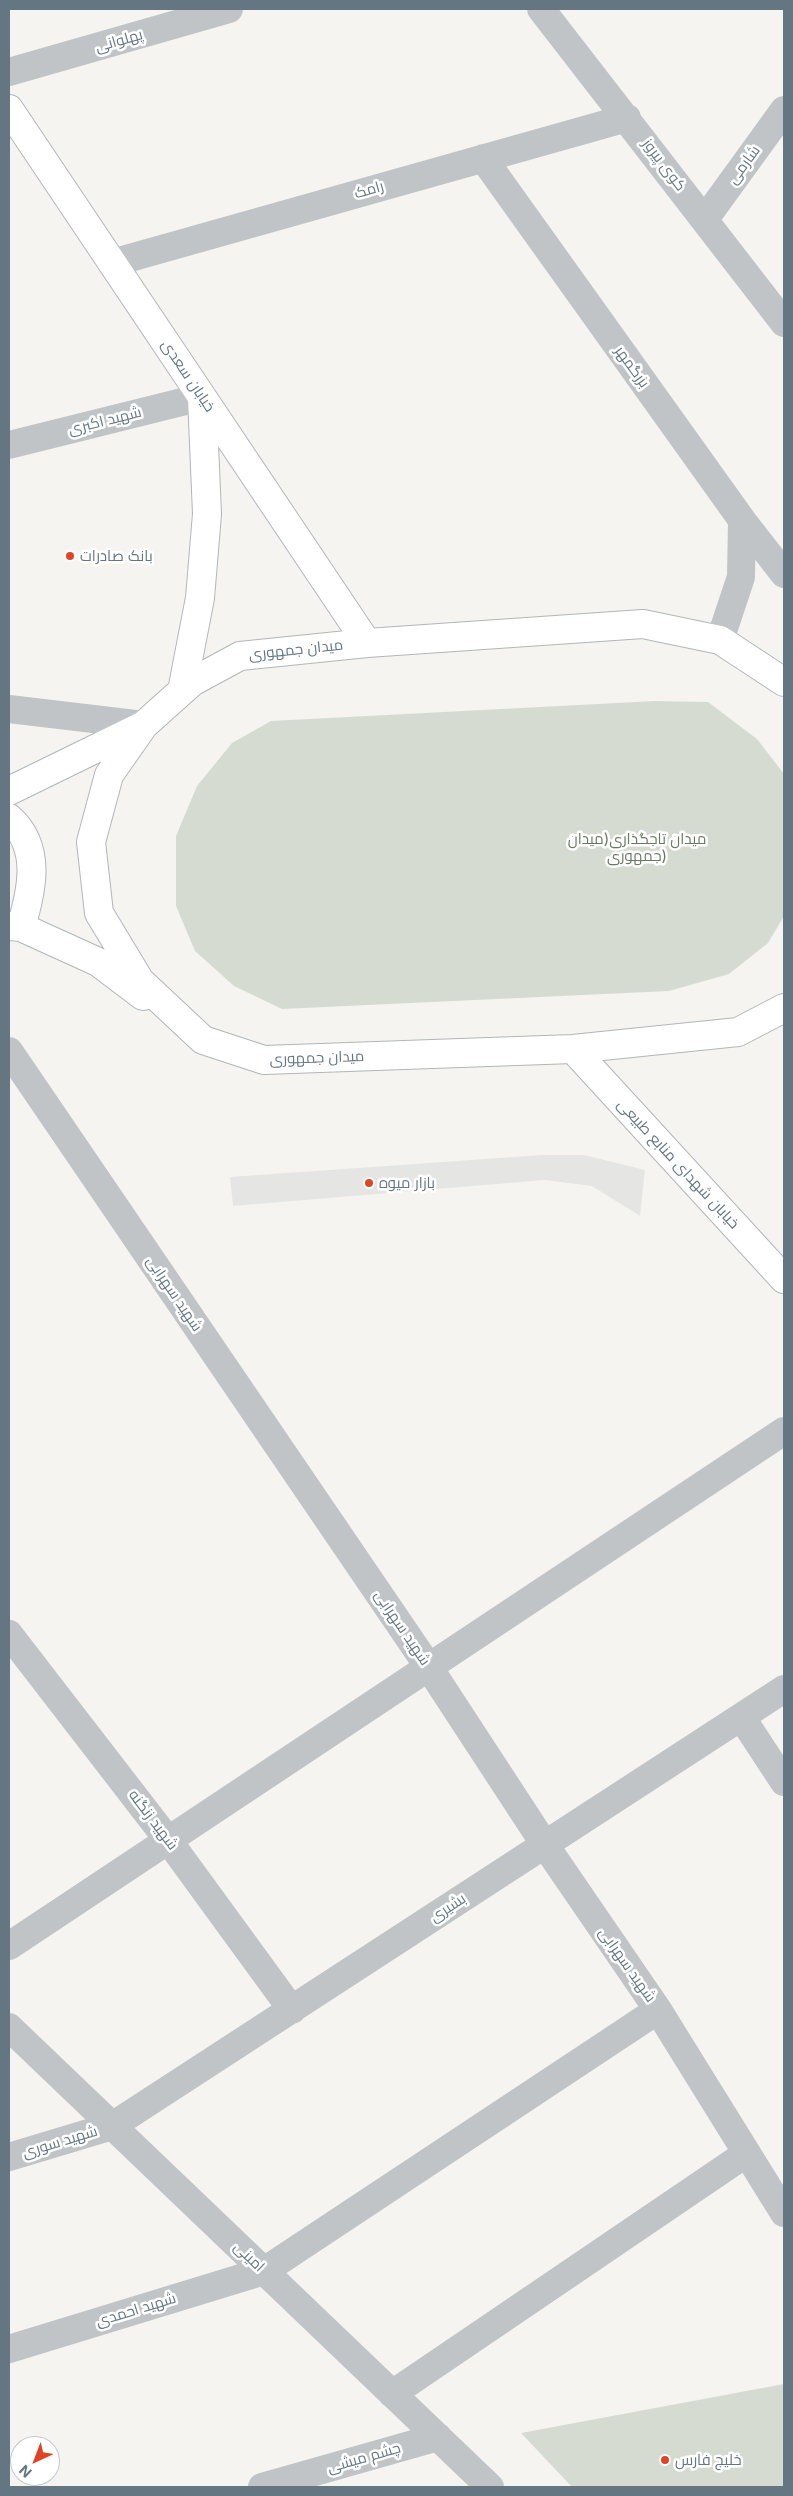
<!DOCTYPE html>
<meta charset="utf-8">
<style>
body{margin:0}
#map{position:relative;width:793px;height:2496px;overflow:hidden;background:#f5f4f1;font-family:Inter,sans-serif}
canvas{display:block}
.frame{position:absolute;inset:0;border:10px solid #647681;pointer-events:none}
.north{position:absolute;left:10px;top:2436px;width:50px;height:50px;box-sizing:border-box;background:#fff;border:1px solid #c1c8cd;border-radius:50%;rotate:223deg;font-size:14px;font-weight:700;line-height:20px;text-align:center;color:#647681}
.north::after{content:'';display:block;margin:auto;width:18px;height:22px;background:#e04325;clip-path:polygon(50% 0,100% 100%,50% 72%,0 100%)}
</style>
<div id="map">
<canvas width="793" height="2496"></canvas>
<div class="frame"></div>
<div class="north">N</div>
</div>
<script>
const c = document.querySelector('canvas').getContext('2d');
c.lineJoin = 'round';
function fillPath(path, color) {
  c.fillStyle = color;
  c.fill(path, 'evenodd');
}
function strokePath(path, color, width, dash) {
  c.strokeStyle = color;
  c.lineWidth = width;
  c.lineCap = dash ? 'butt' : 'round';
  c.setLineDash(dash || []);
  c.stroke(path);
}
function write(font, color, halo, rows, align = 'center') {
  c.font = font + ' Inter,Cairo,sans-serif';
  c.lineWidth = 5;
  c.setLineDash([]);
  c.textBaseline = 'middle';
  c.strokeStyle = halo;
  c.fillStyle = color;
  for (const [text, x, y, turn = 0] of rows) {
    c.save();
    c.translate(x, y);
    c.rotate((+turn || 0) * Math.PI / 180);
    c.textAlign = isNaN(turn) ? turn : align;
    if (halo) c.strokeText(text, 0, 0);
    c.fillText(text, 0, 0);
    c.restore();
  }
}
const built = new Path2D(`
 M542 1155H584L645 1170 640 1216 592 1186 545 1180 233 1206 230 1177Z`);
const green = new Path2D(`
 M655 701 708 702 757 739 784 774V916L768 943 729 974 669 991 282 1009 234 986 195 951 176 906V836L197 786 232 743 271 721Z
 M784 2384V2487H572L521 2433Z`);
const minor = new Path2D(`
 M541 9 784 323
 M9 72 229 9
 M483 158 742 520 784 574
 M705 219 784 110
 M112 263 627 118
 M9 445 202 397
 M720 640 741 577 742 520
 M9 709 144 725
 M9 1051 428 1666 545 1845 658 2010 784 2213
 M9 1634 168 1840 292 2010
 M742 1718 784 1782
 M9 1946 784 1431
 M9 2027 490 2487
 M9 2157 112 2126 784 1689
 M9 2349 264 2271 658 2010
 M392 2394 747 2153
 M262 2487 438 2437`);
const major = new Path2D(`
 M9 109 367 643
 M784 682 720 640 643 624 367 643 240 656 192 682 144 725 109 775 91 842 99 913 140 981 203 1040 264 1060 573 1049 738 1032 784 1008
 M182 691 200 598 207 514 202 397
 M9 791 142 726
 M9 818C42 847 32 890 21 927
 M9 926 21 927 98 962 143 996
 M573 1049 784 1279`);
const markers = [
 [70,556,5,"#e04325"],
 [369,1183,5,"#e04325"],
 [665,2460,5,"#e04325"]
];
const streetNames = [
 ["پهلوانی",119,41,-16],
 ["کوی پیروز",664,165,53],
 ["شارمی",744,165,-54],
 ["رامک",369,190,-16],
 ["بزرگمهر",632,367,54],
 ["خیابان سعدی",188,376,56],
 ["شهید اکبری",105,421,-14],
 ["میدان جمهوری",296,650,-6],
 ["میدان جمهوری",317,1058,-2],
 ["خیابان شهدای منابع طبیعی",678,1164,47],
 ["شهید سهرابی",174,1294,56],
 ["شهید سهرابی",402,1628,56],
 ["شهید زنگنه",153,1820,53],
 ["بشیری",448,1908,-33],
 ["شهید سهرابی",627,1965,55],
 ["شهید سوری",60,2142,-17],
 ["امینی",249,2257,44],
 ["شهید احمدی",136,2310,-17],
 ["چشم میشی",364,2458,-16]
];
const poiNames = [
 ["بانک صادرات",80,556],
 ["بازار میوه",379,1183],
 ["خلیج فارس",675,2460]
];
const parkNames = [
 ["میدان تاجگذاری(میدان",637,839],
 ["جمهوری)",637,856]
];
fillPath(built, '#e5e6e4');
fillPath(green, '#d6dbd2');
strokePath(major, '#b1b6b9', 30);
strokePath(minor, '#c0c4c7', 28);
strokePath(major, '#fff', 28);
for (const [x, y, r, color] of markers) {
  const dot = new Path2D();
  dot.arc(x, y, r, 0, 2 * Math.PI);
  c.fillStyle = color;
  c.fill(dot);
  strokePath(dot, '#fff', 2);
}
write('15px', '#647681', '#fff', streetNames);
write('15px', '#647681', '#fff', poiNames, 'left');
write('15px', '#697963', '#fff', parkNames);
</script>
